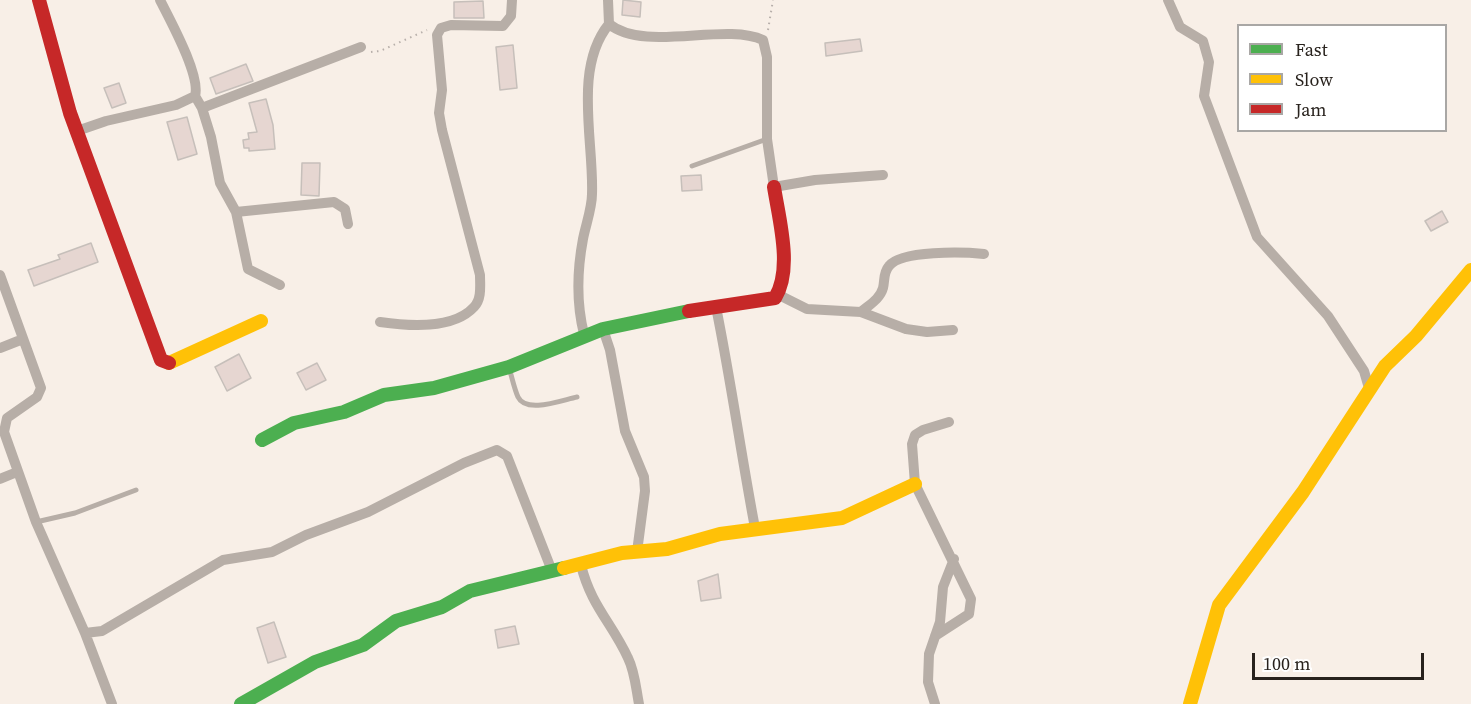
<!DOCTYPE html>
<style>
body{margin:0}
#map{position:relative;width:1471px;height:704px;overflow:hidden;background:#f8efe7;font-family:"Source Serif 4",serif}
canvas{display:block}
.legend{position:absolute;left:1237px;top:24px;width:210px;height:108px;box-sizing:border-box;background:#fff;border:2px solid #a9a7a5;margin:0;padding:8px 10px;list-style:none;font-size:18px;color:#28221d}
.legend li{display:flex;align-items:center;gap:12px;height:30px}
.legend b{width:30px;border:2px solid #a9a7a5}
.scale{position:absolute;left:1252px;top:653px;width:172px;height:27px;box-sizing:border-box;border:3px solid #28221d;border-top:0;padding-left:8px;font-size:18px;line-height:21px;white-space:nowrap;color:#28221d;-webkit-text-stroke:4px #fff;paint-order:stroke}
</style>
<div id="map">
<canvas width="1471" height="704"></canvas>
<ul class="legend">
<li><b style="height:8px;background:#4caf50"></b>Fast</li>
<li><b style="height:8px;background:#ffc107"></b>Slow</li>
<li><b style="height:8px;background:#c62828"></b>Jam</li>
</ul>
<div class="scale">100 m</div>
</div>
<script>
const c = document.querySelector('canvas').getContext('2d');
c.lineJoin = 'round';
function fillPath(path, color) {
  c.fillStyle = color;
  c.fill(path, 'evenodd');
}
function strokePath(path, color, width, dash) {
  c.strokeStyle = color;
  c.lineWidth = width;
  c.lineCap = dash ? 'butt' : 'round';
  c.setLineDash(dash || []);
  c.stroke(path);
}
const building = new Path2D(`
 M623 0 641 2 640 17 622 15Z
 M483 1 484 18H454V2Z
 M860 39 862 51 826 56 825 43Z
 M513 45 517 88 500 90 496 47Z
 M246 64 253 81 216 94 210 78Z
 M119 83 126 103 112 108 104 88Z
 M266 99 273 125 275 149 249 151V148H244L243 140 249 139 248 133 257 132 249 103Z
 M187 117 197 154 178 160 167 122Z
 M302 163H320L319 196 301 195Z
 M701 175 702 190 682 191 681 176Z
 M1442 211 1448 222 1431 231 1425 221Z
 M91 243 98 262 34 286 28 270 60 259 58 255Z
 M239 354 251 378 227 391 215 367Z
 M317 363 326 380 306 390 297 373Z
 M718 574 721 598 701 601 698 581Z
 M274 622 286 657 268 663 257 628Z
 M515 626 519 644 498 648 495 630Z`);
const path = new Path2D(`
 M768 30 773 0
 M371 52 380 51 427 30`);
const lane = new Path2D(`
 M692 166 767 139
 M509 368C512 377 514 388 518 397 526 414 562 400 577 397
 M36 522 75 513 136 490`);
const street = new Path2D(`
 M608 0 609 24C645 53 724 22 763 40L767 57V139L774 187 815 180 883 175
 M1168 0 1180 27 1203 41 1209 62 1204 96 1257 237 1328 316 1364 371 1369 388
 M195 96 202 108 211 137 220 183 236 212 248 269 280 285
 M202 108 361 47
 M77 131 106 121 176 105 195 96C201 76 170 20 160 0
 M236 212 334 202 345 209 348 224
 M0 275 41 388 37 397 7 418 4 432 36 522 85 633 112 704
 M779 295 807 309 861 312 906 329 927 332 953 330
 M716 307C731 381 741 454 755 528
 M861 312C869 305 880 299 883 288 885 280 883 273 889 266 901 250 964 252 984 254
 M380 322C408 326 453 330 474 307 482 299 480 285 480 275L442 130 439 113 442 90 437 35 441 28 451 25 503 26 511 16 512 0
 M603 329 610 350 625 431 644 477 645 491 637 552
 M584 334C576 302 577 271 583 239 586 224 592 208 592 194 594 141 573 68 609 24
 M0 348 23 339
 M0 479 17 472
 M581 565C591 606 612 623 628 658 635 672 636 689 639 704
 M85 633 102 631 223 560 272 552 306 535 368 512 464 463 497 450 507 456 552 571
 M935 636 969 614 971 599 915 484 912 444 915 435 923 430 949 422
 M935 704 928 682 929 654 940 622 943 587 954 559`);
const fast = new Path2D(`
 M262 440 294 423 344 412 384 395 434 388 509 367 603 329 689 311
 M241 704 315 662 363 645 396 621 442 607 470 591 564 568`);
const slow = new Path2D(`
 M169 363 261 321
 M564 568 622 553 667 549 720 534 842 518 915 484
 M1190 704 1219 605 1303 492 1385 366 1416 336 1471 270`);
const jam = new Path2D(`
 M39 0 70 113 161 360 169 363
 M689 311 775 298C793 269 779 219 774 187`);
fillPath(building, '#e6d6d1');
strokePath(building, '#c6bfba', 1.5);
strokePath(path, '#b7afaa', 2, [1.5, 4.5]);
strokePath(lane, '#b7aea7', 5);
strokePath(street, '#b7aea7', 10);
strokePath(fast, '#4caf50', 14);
strokePath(slow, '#ffc107', 14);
strokePath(jam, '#c62828', 14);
</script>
